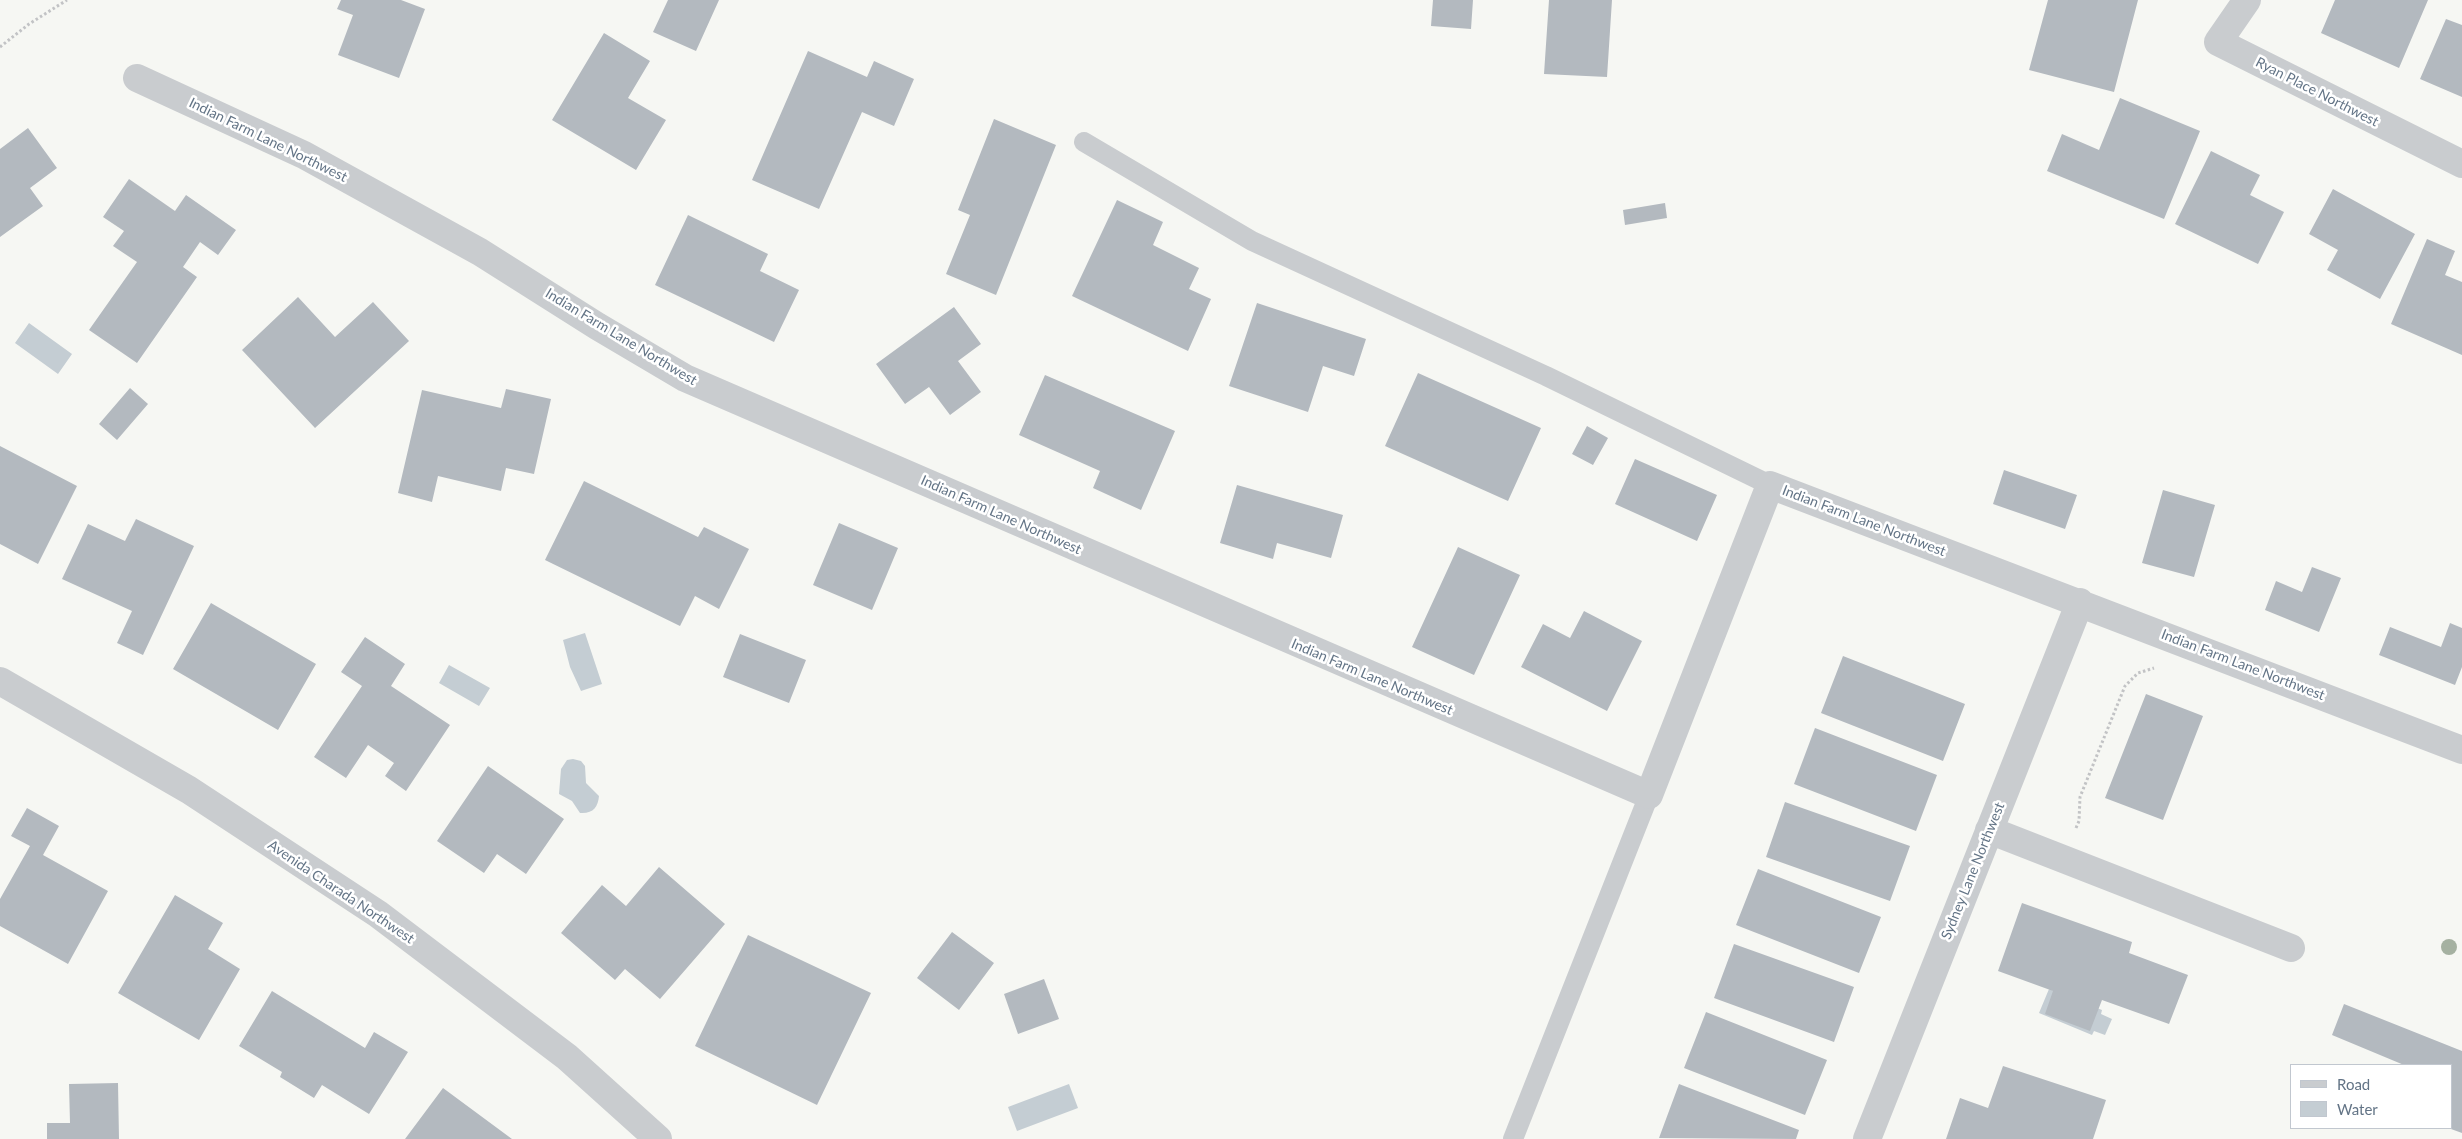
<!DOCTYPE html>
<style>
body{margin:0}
#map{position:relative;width:2462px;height:1139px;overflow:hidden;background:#f6f7f3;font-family:Lato,sans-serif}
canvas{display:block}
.legend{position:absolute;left:2290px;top:1064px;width:162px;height:65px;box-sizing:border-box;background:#fff;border:1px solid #c1c7cf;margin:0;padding:6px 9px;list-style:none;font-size:15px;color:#637486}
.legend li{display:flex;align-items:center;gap:10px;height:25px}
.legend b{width:25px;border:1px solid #c1c7cf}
</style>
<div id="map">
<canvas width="2462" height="1139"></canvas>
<ul class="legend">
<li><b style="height:6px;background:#c9cccf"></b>Road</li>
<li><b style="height:14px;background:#c4cdd3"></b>Water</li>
</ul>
</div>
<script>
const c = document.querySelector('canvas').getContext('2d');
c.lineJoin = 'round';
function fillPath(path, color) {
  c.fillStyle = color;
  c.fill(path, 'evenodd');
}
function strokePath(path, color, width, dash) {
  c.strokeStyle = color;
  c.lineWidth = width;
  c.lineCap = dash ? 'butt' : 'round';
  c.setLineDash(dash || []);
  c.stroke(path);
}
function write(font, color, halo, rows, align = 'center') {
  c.font = font + ' Lato,sans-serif';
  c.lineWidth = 5;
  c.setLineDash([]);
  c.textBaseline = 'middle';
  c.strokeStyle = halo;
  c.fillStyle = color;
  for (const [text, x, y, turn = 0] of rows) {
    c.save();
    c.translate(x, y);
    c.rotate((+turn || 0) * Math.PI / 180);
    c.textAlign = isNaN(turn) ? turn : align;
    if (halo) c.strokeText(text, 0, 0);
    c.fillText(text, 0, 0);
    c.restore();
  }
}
const water = new Path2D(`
 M29 323 72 354 58 374 15 343Z
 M585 633 602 684 581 691 570 667 563 640Z
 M449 665 490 688 479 706 439 683Z
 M573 759 581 761 585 766 586 783 599 796C598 807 593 814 580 813L572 801 559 794 561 769 567 760Z
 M2049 989 2102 1010 2101 1014 2112 1019 2105 1035 2094 1031 2092 1035 2039 1013Z
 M1069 1084 1078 1108 1017 1131 1008 1107Z`);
const building = new Path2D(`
 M341 0H401L425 9 399 78 338 55 353 15 337 9Z
 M668 0H719L696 51 653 32Z
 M1433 0H1473L1471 29 1431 26Z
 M1549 0H1612L1607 77 1544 74Z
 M2048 0H2138L2114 92 2029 70Z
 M2335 0H2428L2399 68 2321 33Z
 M2446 19 2462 25V97L2420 79Z
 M604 33 650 61 628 98 666 120 636 170 552 120Z
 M808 51 867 77 874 61 914 79 894 126 862 112 819 209 752 180Z
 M2120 98 2200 131 2164 219 2047 171 2062 134 2099 150Z
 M994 119 1056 145 996 295 946 274 970 215 958 210Z
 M28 128 57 168 30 188 43 206 0 237V149Z
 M2211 151 2260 175 2250 195 2284 212 2258 264 2175 224Z
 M129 179 175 211 186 195 236 230 218 255 200 242 183 267 197 277 137 363 89 330 137 262 113 246 124 231 103 217Z
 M2333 189 2415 234 2380 299 2327 270 2338 250 2309 234Z
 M1117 200 1163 222 1153 245 1199 268 1189 289 1211 299 1188 351 1072 296Z
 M1665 203 1667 218 1625 225 1623 210Z
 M688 215 768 254 760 271 799 290 774 342 655 285Z
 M2427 239 2455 251 2445 275 2462 282V355L2391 324Z
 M298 297 335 337 373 302 409 341 315 428 242 350Z
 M1257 303 1366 339 1354 376 1323 366 1308 412 1229 386Z
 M954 307 981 344 958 361 981 392 950 415 929 387 905 404 876 364Z
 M1418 373 1541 428 1508 501 1385 446Z
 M1045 375 1175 431 1141 510 1093 488 1100 471 1019 435Z
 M130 388 148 404 117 440 99 424Z
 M506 389 551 399 534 474 506 468 501 491 438 476 432 502 398 493 422 390 501 408Z
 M1587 426 1608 438 1593 465 1572 454Z
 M0 446 77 486 38 564 0 544Z
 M1635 459 1717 495 1697 541 1615 504Z
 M2004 470 2077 495 2065 529 1993 504Z
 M584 481 698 537 704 527 749 549 719 609 695 596 680 626 545 560Z
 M1237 485 1343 515 1331 558 1277 543 1273 559 1220 543Z
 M2163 490 2215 505 2194 577 2142 563Z
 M136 519 194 546 143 655 117 643 132 611 62 579 88 524 125 541Z
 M839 523 898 548 872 610 813 585Z
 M1458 547 1520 575 1474 675 1412 647Z
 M2312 567 2341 578 2319 632 2265 610 2276 581 2302 592Z
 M211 603 316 664 278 730 173 669Z
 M1584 611 1642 641 1607 711 1521 667 1543 624 1570 638Z
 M2450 623 2462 628V667L2455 685 2379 655 2390 627 2441 647Z
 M740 634 806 660 789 703 723 677Z
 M365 637 405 664 391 686 450 725 406 791 385 776 394 763 368 745 346 778 314 757 362 686 341 672Z
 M1843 656 1965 704 1943 761 1821 713Z
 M2146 694 2203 716 2163 820 2105 798Z
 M1815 728 1937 775 1916 831 1794 784Z
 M488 766 564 819 526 874 497 854 484 873 437 841Z
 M1785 802 1910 846 1890 901 1766 857Z
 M27 808 59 826 43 855 108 891 68 964 0 926V899L30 846 11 836Z
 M659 867 725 924 660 999 625 969 615 980 561 933 602 885 626 906Z
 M1758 869 1881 917 1859 973 1736 925Z
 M175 895 223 923 208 949 240 969 199 1040 118 993Z
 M2022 903 2132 942 2129 953 2188 975 2169 1024 2102 1000 2090 1031 2045 1014 2053 991 1998 971Z
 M952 932 994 963 959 1010 917 978Z
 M748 935 871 993 817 1105 695 1046Z
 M1734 944 1854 987 1834 1042 1714 998Z
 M1044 979 1059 1019 1018 1034 1004 994Z
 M272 991 365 1048 374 1032 408 1052 369 1114 322 1085 314 1098 280 1077 282 1072 239 1046Z
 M2344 1004 2462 1051V1133L2451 1129V1065H2404L2332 1035Z
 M1706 1012 1827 1060 1805 1115 1684 1068Z
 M2003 1066 2106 1100 2093 1139H1946L1960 1098 1988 1108Z
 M118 1083 119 1139H47V1123H70L69 1084Z
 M1679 1084 1799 1130 1796 1139 1659 1138Z
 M443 1088 512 1139H405Z`);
const path = new Path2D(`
 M0 47 29 24 67 0
 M2076 828 2079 821 2080 797 2125 686 2138 673 2154 668`);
const lane = new Path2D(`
 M1084 142 1252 241 1546 376 1770 485
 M1513 1139 1649 795`);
const street = new Path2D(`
 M2247 0 2218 42 2462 164
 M137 78 304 155 480 252 597 326 685 378 1649 795 1770 485 2462 750
 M0 681 189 790 378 914 567 1057 658 1139
 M1989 830 2291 948
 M1867 1139 2080 602`);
const trees = [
 [2449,947]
];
const streetNames = [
 ["Ryan Place Northwest",2317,92,27],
 ["Indian Farm Lane Northwest",268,140,26],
 ["Indian Farm Lane Northwest",621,337,31],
 ["Indian Farm Lane Northwest",1001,515,24],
 ["Indian Farm Lane Northwest",1864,521,21],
 ["Indian Farm Lane Northwest",2243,665,21],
 ["Indian Farm Lane Northwest",1372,677,23],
 ["Sydney Lane Northwest",1973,871,-68],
 ["Avenida Charada Northwest",341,892,34]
];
fillPath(water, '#c4cdd3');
fillPath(building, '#b3b9bf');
strokePath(path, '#c2c3c5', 3, [2.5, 2.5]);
strokePath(lane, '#c9cccf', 20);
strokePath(street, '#c9cccf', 28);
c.fillStyle = '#a5b1a1';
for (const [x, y] of trees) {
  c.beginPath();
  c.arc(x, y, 8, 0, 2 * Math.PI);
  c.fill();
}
write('14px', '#637486', '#fff', streetNames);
</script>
